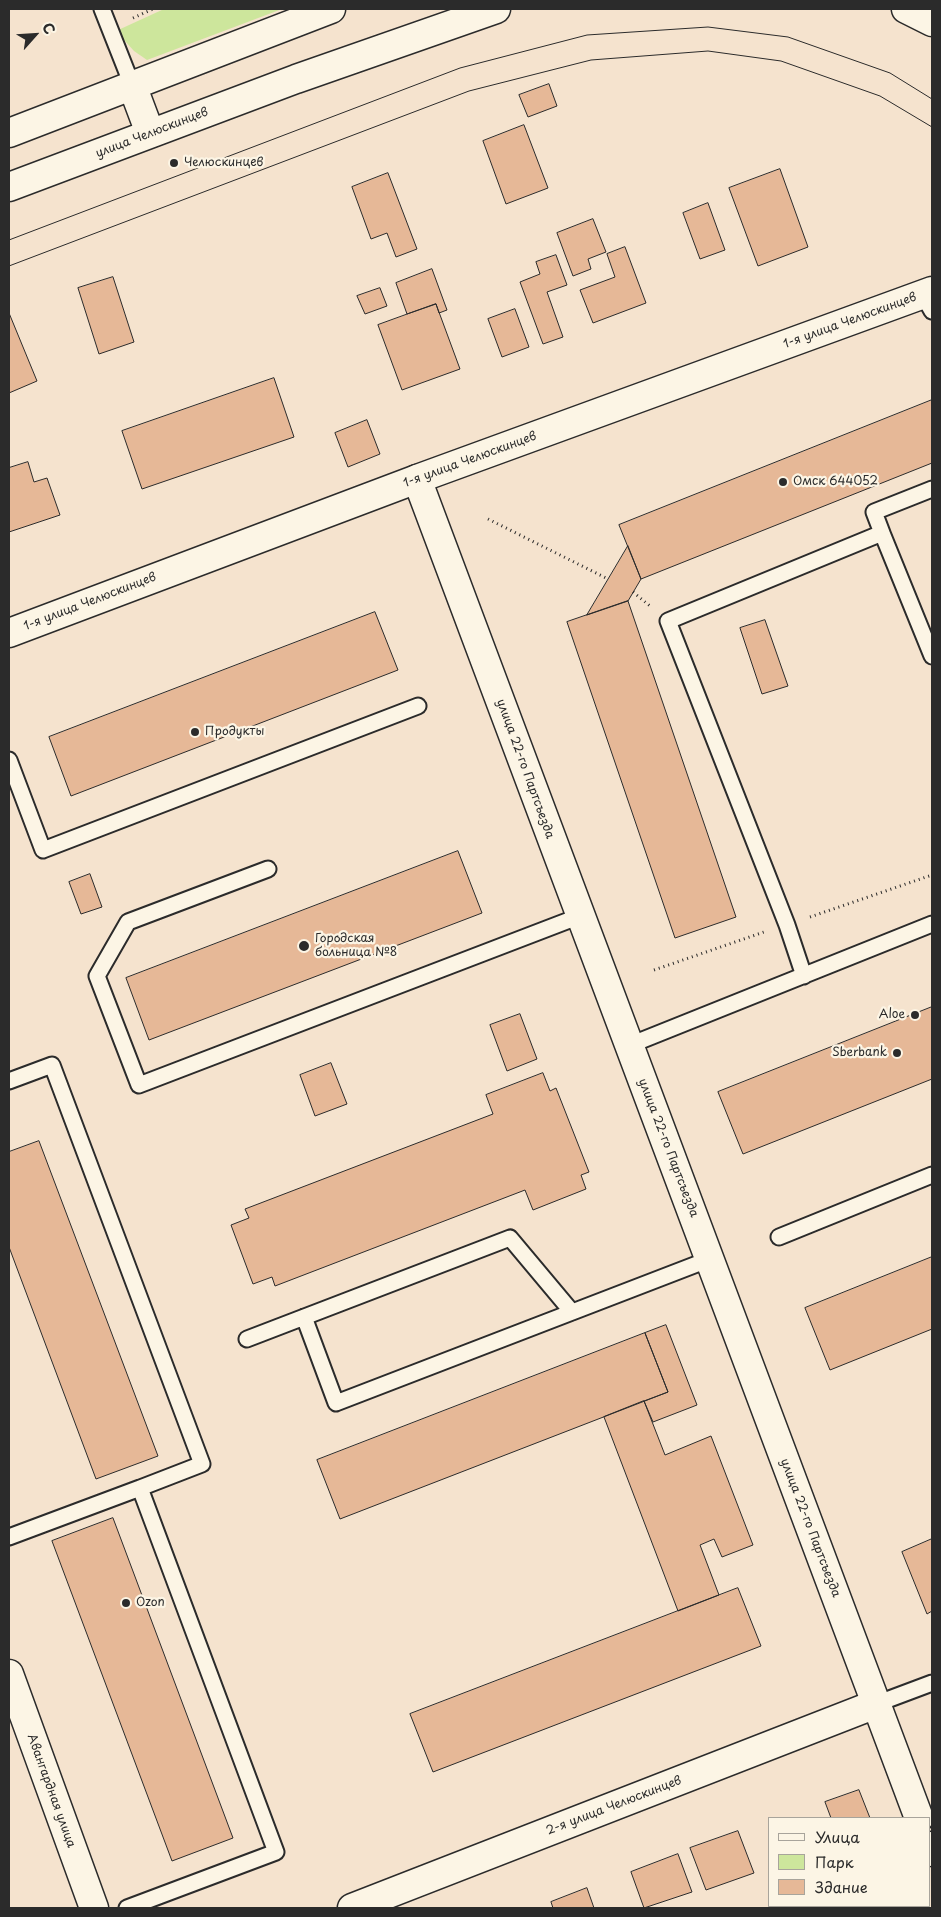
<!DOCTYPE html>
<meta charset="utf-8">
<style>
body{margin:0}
#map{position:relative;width:941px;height:1917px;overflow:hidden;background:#f5e3ce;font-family:"Playpen Sans",sans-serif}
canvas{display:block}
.frame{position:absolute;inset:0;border:10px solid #2b2b2b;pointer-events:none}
.legend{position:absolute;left:768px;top:1817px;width:162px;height:90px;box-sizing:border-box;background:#fcf5e5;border:1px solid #a8a49b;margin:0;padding:6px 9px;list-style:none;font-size:15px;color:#2b2b2b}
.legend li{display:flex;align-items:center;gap:10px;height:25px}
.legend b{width:25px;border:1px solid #a8a49b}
.north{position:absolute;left:10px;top:10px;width:50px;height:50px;-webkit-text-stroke:4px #fcf5e5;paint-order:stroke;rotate:64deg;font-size:14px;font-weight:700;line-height:20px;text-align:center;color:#2b2b2b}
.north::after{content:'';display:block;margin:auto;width:18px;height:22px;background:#2b2b2b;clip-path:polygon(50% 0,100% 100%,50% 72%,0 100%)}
</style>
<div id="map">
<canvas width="941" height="1917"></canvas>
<div class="frame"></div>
<ul class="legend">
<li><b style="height:6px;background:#fcf5e5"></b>Улица</li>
<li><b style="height:14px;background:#cde69c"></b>Парк</li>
<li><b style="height:14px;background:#e6b897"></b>Здание</li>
</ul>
<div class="north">С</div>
</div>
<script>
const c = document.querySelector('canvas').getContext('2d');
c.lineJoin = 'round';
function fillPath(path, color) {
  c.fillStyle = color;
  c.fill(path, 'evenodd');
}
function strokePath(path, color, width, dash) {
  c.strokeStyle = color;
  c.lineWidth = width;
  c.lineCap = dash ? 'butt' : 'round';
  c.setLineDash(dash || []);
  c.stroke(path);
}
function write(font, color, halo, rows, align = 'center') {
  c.font = font + ' "Playpen Sans",sans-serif';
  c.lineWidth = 4.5;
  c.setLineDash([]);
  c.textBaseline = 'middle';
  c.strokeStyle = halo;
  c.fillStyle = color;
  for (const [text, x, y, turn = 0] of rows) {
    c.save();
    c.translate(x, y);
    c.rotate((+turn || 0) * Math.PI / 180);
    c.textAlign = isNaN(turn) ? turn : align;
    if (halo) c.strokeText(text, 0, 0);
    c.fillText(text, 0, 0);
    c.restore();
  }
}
const green = new Path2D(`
 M164 9H282L147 60 134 51 116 31Z`);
const building = new Path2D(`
 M549 84 557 106 528 117 519 95Z
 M524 125 548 188 506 204 483 141Z
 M780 169 808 247 758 266 729 188Z
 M388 173 417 249 396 257 387 233 371 239 352 187Z
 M708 203 725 250 700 259 683 213Z
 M593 219 606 252 588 259 591 269 573 276 557 233Z
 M625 247 646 303 593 323 580 290 615 277 607 254Z
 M556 255 567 285 547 292 563 337 543 344 520 282 540 274 536 262Z
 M432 269 447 310 439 313 436 304 407 314 396 283Z
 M113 277 134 342 99 354 78 288Z
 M380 288 387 306 365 314 357 296Z
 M436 304 460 369 402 390 378 325Z
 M515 309 529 347 502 357 488 319Z
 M9 313 37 381 9 393Z
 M274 378 294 437 142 489 122 431Z
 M932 400V463L641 579 619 525Z
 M367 420 380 454 348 467 335 433Z
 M28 462 34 482 47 478 60 515 9 532V468Z
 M628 546 641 579 628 601 587 615Z
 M628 601 736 917 675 938 567 622Z
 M375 612 398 670 71 796 49 737Z
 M765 620 788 686 762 694 740 628Z
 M458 851 482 913 149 1040 126 978Z
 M90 874 102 907 81 914 69 882Z
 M932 1007V1079L743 1154 718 1092Z
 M520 1014 537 1059 507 1071 490 1025Z
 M331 1063 347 1104 315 1116 300 1075Z
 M543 1073 550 1091 556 1088 589 1172 581 1175 586 1189 533 1210 525 1190 275 1286 272 1277 253 1284 231 1225 249 1218 245 1209 493 1114 486 1095Z
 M39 1141 158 1456 96 1479 9 1247V1152Z
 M932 1257V1329L830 1370 805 1308Z
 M666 1325 697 1405 653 1422 644 1401 668 1392 645 1333Z
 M645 1333 668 1392 340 1519 317 1460Z
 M644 1401 665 1455 711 1436 753 1545 722 1557 714 1539 700 1545 719 1595 678 1611 604 1417Z
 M113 1518 233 1838 172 1861 52 1541Z
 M932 1539V1611L927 1614 902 1552Z
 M738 1588 761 1646 433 1772 410 1714Z
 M859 1790 870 1818H831L825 1802Z
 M738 1831 754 1873 706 1890 690 1848Z
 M678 1854 692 1892 644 1908 631 1872Z
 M587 1888 594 1908H553L551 1902Z`);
const path = new Path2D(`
 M133 18 153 9
 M488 519 608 579
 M633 592 650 606
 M810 917 932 875
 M654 970 764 932`);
const service = new Path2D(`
 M102 9 132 85
 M923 295 932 311
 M882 533 874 512 932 489
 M9 760 43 850 418 706
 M268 869 128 922 97 976 139 1085 580 916
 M804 976 787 925 668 621 882 533 932 656
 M630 1045 932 924
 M9 1081 52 1065 202 1464 140 1488 276 1852 127 1908
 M779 1237 932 1175
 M304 1317 336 1403 710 1259
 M247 1339 510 1238 572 1312
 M9 1537 140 1488
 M876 1704 932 1683`);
const minor = new Path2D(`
 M9 633 417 479
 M9 1674 94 1908`);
const tertiary = new Path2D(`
 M919 1818 417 479 932 291
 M930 1846 932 1852
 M352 1908 876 1704`);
const secondary = new Path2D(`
 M906 9 932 22
 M132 85 150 133
 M9 133 331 9
 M9 187 296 79 496 9`);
const tram = new Path2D(`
 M9 240 460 68 587 35 708 27 788 37 890 73 932 99
 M9 266 469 91 591 60 708 51 781 61 880 96 932 127`);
const markers = [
 [174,163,5,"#2b2b2b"],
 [783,482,5,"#2b2b2b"],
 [195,732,5,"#2b2b2b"],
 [304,946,6,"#2b2b2b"],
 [915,1015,5,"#2b2b2b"],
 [897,1053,5,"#2b2b2b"],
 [126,1603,5,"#2b2b2b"]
];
const streetNames = [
 ["улица Челюскинцев",152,133,-21],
 ["1-я улица Челюскинцев",850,321,-20],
 ["1-я улица Челюскинцев",470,460,-20],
 ["1-я улица Челюскинцев",90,602,-21],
 ["улица 22-го Партсъезда",525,769,70],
 ["улица 22-го Партсъезда",668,1148,69],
 ["улица 22-го Партсъезда",810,1528,69],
 ["Авангардная улица",51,1791,70],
 ["2-я улица Челюскинцев",614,1806,-21]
];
const poiNames = [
 ["Челюскинцев",184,163],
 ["Омск 644052",793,482],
 ["Продукты",205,732],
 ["Городская",315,939],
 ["больница №8",315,953],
 ["Aloe",905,1015,"right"],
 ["Sberbank",887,1053,"right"],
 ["Ozon",136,1603]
];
fillPath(green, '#cde69c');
fillPath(building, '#e6b897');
strokePath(building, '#2b2b2b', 1);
strokePath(service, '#2b2b2b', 19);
strokePath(minor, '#2b2b2b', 31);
strokePath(tertiary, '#2b2b2b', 31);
strokePath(secondary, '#2b2b2b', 31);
strokePath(path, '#2b2b2b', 3, [1, 4]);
strokePath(service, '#fcf5e5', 15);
strokePath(minor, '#fcf5e5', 28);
strokePath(tertiary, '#fcf5e5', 28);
strokePath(secondary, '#fcf5e5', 28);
strokePath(tram, '#2b2b2b', 1);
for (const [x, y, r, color] of markers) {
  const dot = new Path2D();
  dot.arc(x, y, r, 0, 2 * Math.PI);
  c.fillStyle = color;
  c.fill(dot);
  strokePath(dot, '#fcf5e5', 2);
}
write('12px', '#2b2b2b', '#fcf5e5', streetNames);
write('12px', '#2b2b2b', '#fcf5e5', poiNames, 'left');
</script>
